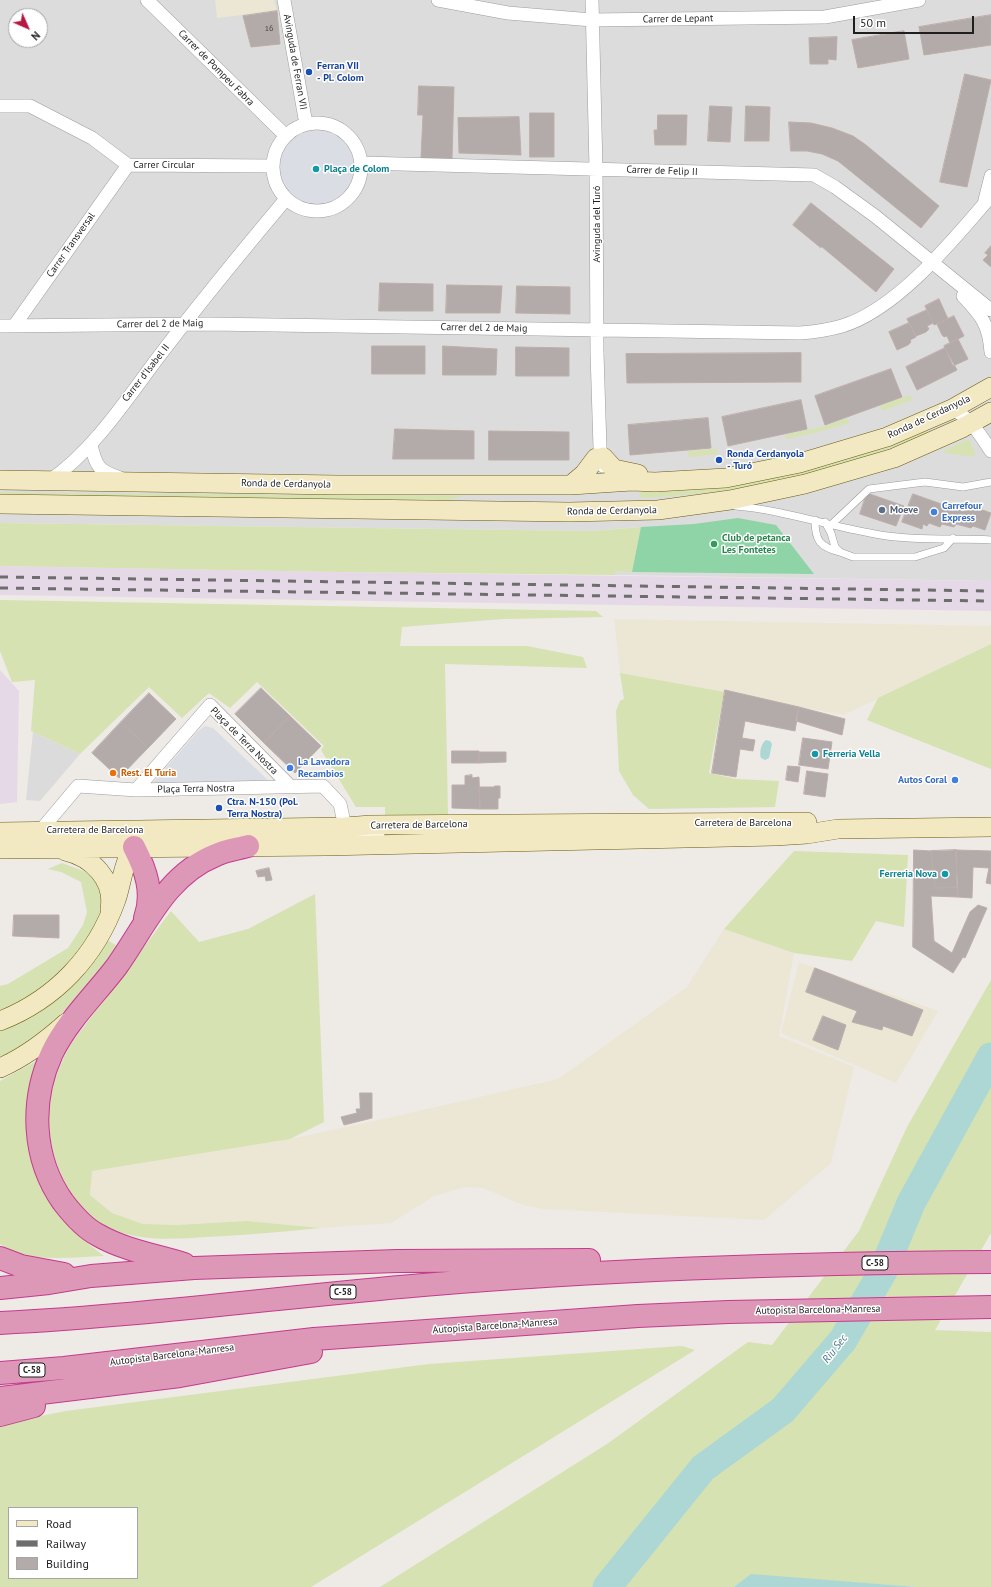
<!DOCTYPE html>
<meta charset="utf-8">
<style>
body{margin:0}
#map{position:relative;width:991px;height:1587px;overflow:hidden;background:#eeeae6;font-family:"PT Sans",sans-serif}
canvas{display:block}
.legend{position:absolute;left:8px;top:1507px;width:130px;height:72px;box-sizing:border-box;background:#fff;border:1px solid #a5a5a5;margin:0;padding:5px 7px;list-style:none;font-size:12px;color:#1f1f1f}
.legend li{display:flex;align-items:center;gap:8px;height:20px}
.legend b{width:20px;border:1px solid #a5a5a5}
.north{position:absolute;left:8px;top:8px;width:40px;height:40px;box-sizing:border-box;background:#fff;border:1px solid #a5a5a5;border-radius:50%;rotate:135deg;font-size:11px;font-weight:700;line-height:16px;text-align:center;color:#1f1f1f}
.north::after{content:'';display:block;margin:auto;width:14px;height:18px;background:#b51841;clip-path:polygon(50% 0,100% 100%,50% 72%,0 100%)}
.scale{position:absolute;left:853px;top:16px;width:121px;height:18px;box-sizing:border-box;border:2px solid #1f1f1f;border-top:0;padding-left:5px;font-size:12px;line-height:14px;white-space:nowrap;color:#1f1f1f;-webkit-text-stroke:3px #fff;paint-order:stroke}
</style>
<div id="map">
<canvas width="991" height="1587"></canvas>
<ul class="legend">
<li><b style="height:5px;background:#f2e8c1"></b>Road</li>
<li><b style="height:5px;background:#6d6d6d"></b>Railway</li>
<li><b style="height:11px;background:#b3aba9"></b>Building</li>
</ul>
<div class="north">N</div>
<div class="scale">50 m</div>
</div>
<script>
const c = document.querySelector('canvas').getContext('2d');
c.lineJoin = 'round';
function fillPath(path, color) {
  c.fillStyle = color;
  c.fill(path, 'evenodd');
}
function strokePath(path, color, width, dash) {
  c.strokeStyle = color;
  c.lineWidth = width;
  c.lineCap = dash ? 'butt' : 'round';
  c.setLineDash(dash || []);
  c.stroke(path);
}
function write(font, color, halo, rows, align = 'center') {
  c.font = font + ' "PT Sans",sans-serif';
  c.lineWidth = 3;
  c.setLineDash([]);
  c.textBaseline = 'middle';
  c.strokeStyle = halo;
  c.fillStyle = color;
  for (const [text, x, y, turn = 0] of rows) {
    c.save();
    c.translate(x, y);
    c.rotate((+turn || 0) * Math.PI / 180);
    c.textAlign = isNaN(turn) ? turn : align;
    if (halo) c.strokeText(text, 0, 0);
    c.fillText(text, 0, 0);
    c.restore();
  }
}
const residential = new Path2D(`
 M0 0H991V581L615 575 614 571H632L640 527 592 531 0 523ZM16 16H40V40H16Z`);
const industrial = new Path2D(`
 M0 566 340 572 991 581V611L0 595Z
 M0 670 19 691 17 802 0 804Z`);
const farmland = new Path2D(`
 M215 0H274L277 11 217 18Z
 M614 619 991 626V644L844 715 620 673Z
 M724 929 794 953 779 1036 854 1067 831 1163 764 1220 543 1209 523 1205 483 1188 465 1187 434 1196 391 1223 320 1228 247 1221 176 1225 143 1224 112 1213 90 1195 91 1171 290 1139 406 1114 558 1079 687 987Z
 M799 962 938 1011 896 1083 781 1033Z`);
const grass = new Path2D(`
 M910 395 912 400 882 411 880 406Z
 M848 418 849 423 814 433 787 439 785 435 825 426Z
 M924 426 928 433C874 456 817 473 760 485 721 493 682 495 643 498L640 497 639 494 642 491Z
 M969 439 976 455C964 458 956 453 944 453L943 451Z
 M717 449 718 454 689 457 688 451Z
 M0 492 59 493 463 496 432 504 0 499Z
 M0 523 592 531 641 527 632 572 615 571V575L340 572 0 566Z
 M0 600 596 611 603 617 503 619 402 627 400 646H527L583 657 587 668 445 664 448 815 385 817V807H356L321 750 324 746 257 682 230 708 209 693 182 718 149 687 80 754 31 731 35 680 12 682 0 651Z
 M991 644V769L867 720 878 698Z
 M620 673 724 692 709 773 736 779 779 781 775 807 649 809 633 795 619 771 616 711 620 701 624 699Z
 M794 851 908 855 904 927 876 921 852 961 794 953 724 929Z
 M62 863 86 872 94 879 100 887 104 909 91 938 57 979 0 1014V986L8 984 68 948 83 925 87 912 81 882 61 872 48 869Z
 M315 894 324 1122 290 1139 92 1171 90 1195 112 1213 143 1224 176 1225 247 1221 320 1228C283 1232 246 1235 208 1237 177 1239 141 1242 112 1229 83 1216 68 1194 57 1164 41 1119 49 1086 70 1045L171 911 199 942 248 929Z
 M107 940 119 947C90 989 46 1035 0 1058V1028L73 984 88 969Z
 M991 980V1233L935 1330 991 1332V1587H918L752 1575 734 1587H380L607 1444 748 1342 772 1345 859 1231 907 1127Z
 M38 1060 35 1167C47 1206 72 1232 104 1256 70 1257 29 1264 0 1244V1081Z
 M682 1346 695 1350 311 1587H0V1426L11 1422 66 1411 429 1364ZM9 1508H137V1578H9Z`);
const pitch = new Path2D(`
 M738 518 776 525 814 574 632 572 641 527 694 524Z`);
const parking = new Path2D(`
 M33 732 80 754 40 801 26 800Z`);
const plaza = new Path2D(`
 M325 130 344 139 353 157V174L349 189 334 202 312 205 294 198 281 183 279 164 285 147 305 133Z
 M205 726 213 728 270 782 151 785 197 732Z`);
const water = new Path2D(`
 M766 740 770 741 772 744 769 758 765 760 761 758C759 753 761 743 766 740Z
 M751 1574 918 1587H734Z`);
const river = new Path2D(`
 M607 1587 703 1468 783 1410 843 1340 883 1271 911 1203 991 1057`);
const building = new Path2D(`
 M277 11 280 44 251 47 243 16Z
 M991 15V45L924 55 919 27Z
 M904 31 909 59 858 68 852 40Z
 M837 37 836 60 828 59V64H810L809 38Z
 M965 74 991 80 967 187 940 182Z
 M419 86 454 87 452 159 421 158 423 115H418Z
 M710 106 732 107 730 142 708 141Z
 M746 106 770 107 769 141H745Z
 M530 113H554V157H530Z
 M658 115H687L686 145H655L654 130H657Z
 M519 117 521 155 459 153 458 118Z
 M789 122 811 123 832 128 853 136 866 145 939 206 921 228 838 161 822 154 807 151H791Z
 M811 203 894 269 876 292 821 246V248L793 225Z
 M991 246V267L983 260 988 255 985 253Z
 M380 283 433 284V311H379Z
 M447 285 502 286 500 313H446Z
 M517 286 570 287V314L516 313Z
 M939 299 948 319 934 325 925 306Z
 M927 310 933 323 927 326 929 329 926 332 916 336 907 319Z
 M954 316 964 336 950 343 947 336 944 337 942 335 937 324Z
 M909 323 916 337 910 340 911 342 908 345 897 350 889 332Z
 M958 339 968 359 953 366 944 346Z
 M372 346H425V374H372Z
 M443 346 497 349 496 375H443Z
 M516 347 569 348V376H516Z
 M945 348 957 370 917 390 906 367Z
 M801 353V382L627 383 626 354Z
 M891 369 902 397 825 425 815 396Z
 M801 400 807 429 728 446 722 417Z
 M708 418 711 448 630 455 628 425Z
 M395 429 474 431V459H393Z
 M489 431 569 432V460H489Z
 M867 493 904 506 896 526 860 514Z
 M913 494 964 512 966 508 976 511 977 508 991 513 985 530 973 526 971 528 956 524 954 527 942 524 940 527 929 523 927 526 923 524 922 529 902 522Z
 M261 688 290 716 264 743 235 714Z
 M725 690 799 707 795 731 745 721 742 738 755 740 753 751 740 749 736 777 712 773Z
 M149 693 176 719 148 748 121 722Z
 M799 707 845 719 842 735 796 721Z
 M290 716 321 746 295 773 264 743Z
 M121 722 148 748 119 778 92 753Z
 M803 738 832 742 828 769 799 765Z
 M452 751H479V763H452Z
 M479 752H506V762L479 763Z
 M788 766 800 767 798 782 786 780Z
 M807 771 828 774 825 797 804 794Z
 M472 775V778L479 777 480 809 452 808V785H465V776Z
 M495 786H500V798H498V809H480L479 787H494Z
 M914 850 931 851 935 888 957 887 958 897 931 896 934 941 952 953 970 912 978 905 987 908 965 958 963 957 953 973 913 947Z
 M956 850 957 887 935 888 931 851Z
 M956 850 991 851V884L986 883 989 868 973 867 972 898 958 897Z
 M269 868 272 880 266 881 265 876 258 877 256 871Z
 M14 915H59V938L13 936Z
 M815 968 923 1010 912 1036 883 1026 882 1030 852 1022 857 1011 806 992Z
 M823 1016 846 1025 838 1050 813 1040Z
 M360 1093H372V1118L344 1125 341 1117 357 1113 356 1109H360Z`);
const lane = new Path2D(`
 M736 506C783 510 828 526 875 534 911 541 953 538 991 540
 M815 520C815 541 820 547 840 552
 M825 522 831 533 835 547 840 552 853 557H915L944 548 953 538
 M832 524 869 489 925 482 963 487 991 482
 M358 833 363 835 381 836`);
const street = new Path2D(`
 M147 0 286 136
 M284 0 306 124
 M438 0 508 13 592 20 825 17 919 0
 M592 0 596 169 597 353 600 448 603 466
 M0 106H30L92 138 128 165 273 166
 M273 167a44 44 0 1 1 88 0a44 44 0 1 1-88 0Z
 M362 163 814 175 835 187 875 216 991 310
 M984 204 991 176
 M963 296C982 316 989 325 991 352
 M0 326 208 324 800 333C814 332 828 330 842 326 898 309 954 239 991 196
 M14 326 128 165
 M952 409C971 418 980 435 991 451
 M91 445C96 467 99 471 120 478
 M49 481C95 450 130 394 163 351 203 299 244 249 286 199
 M136 790 210 705 291 787
 M41 830 78 786 136 790 323 786 340 804 345 827`);
const secondary = new Path2D(`
 M603 457 614 469 638 474
 M0 480 338 485H571L632 481 655 482 726 478 800 463 887 437 952 409 991 387
 M571 485 584 474 596 458
 M0 504 569 512 658 510 730 500 805 484 894 458 962 428 991 412
 M0 832 345 827 371 825 807 822
 M0 849 325 846 775 836 807 834 838 829 991 827
 M65 851C92 857 115 880 110 909
 M0 1021C56 999 96 956 116 900 123 880 123 853 143 840
 M0 1068C25 1057 46 1041 66 1023`);
const highway = new Path2D(`
 M134 847C146 870 154 893 145 918
 M0 1258 21 1266 64 1274
 M184 1264C155 1255 124 1250 98 1235 84 1228 73 1215 63 1202 32 1158 30 1101 52 1053 68 1020 96 994 117 966 146 925 166 875 216 855 226 850 237 849 248 846
 M0 1288 49 1283 91 1276 194 1268 397 1261 589 1260
 M0 1323C141 1316 282 1297 423 1285 612 1269 801 1263 991 1262
 M0 1373 64 1368 314 1339 638 1316 728 1312 991 1307
 M0 1398 180 1376 311 1352
 M0 1415 34 1406`);
const rail = new Path2D(`
 M0 577 991 591
 M0 588 991 601`);
const markers = [
 [309,72,4,"#1a4fb4"],
 [316,169,4,"#0f9aa8"],
 [719,460,4,"#1a4fb4"],
 [882,510,4,"#5c6f8a"],
 [934,512,4,"#3f7fe0"],
 [714,544,4,"#2e9e5b"],
 [815,754,4,"#0f9aa8"],
 [290,768,4,"#3f7fe0"],
 [113,773,4,"#e8710a"],
 [955,780,4,"#3f7fe0"],
 [219,808,4,"#1a4fb4"],
 [945,874,4,"#0f9aa8"]
];
const numberNames = [
 ["16",269,29]
];
const shields = [
 [875,1263,26],
 [343,1292,26],
 [32,1370,26]
];
const shieldNames = [
 ["C-58",875,1263],
 ["C-58",343,1292],
 ["C-58",32,1370]
];
const streetNames = [
 ["Carrer de Lepant",678,19,-1],
 ["Avinguda de Ferran VII",295,62,80],
 ["Carrer de Pompeu Fabra",216,68,45],
 ["Carrer Circular",164,165],
 ["Carrer de Felip II",662,171,2],
 ["Avinguda del Turó",597,224,-90],
 ["Carrer Transversal",71,245,-55],
 ["Carrer del 2 de Maig",160,324,-1],
 ["Carrer del 2 de Maig",484,328,1],
 ["Carrer d'Isabel II",146,373,-52],
 ["Ronda de Cerdanyola",929,417,-25],
 ["Ronda de Cerdanyola",286,484,1],
 ["Ronda de Cerdanyola",612,511,-1],
 ["Plaça de Terra Nostra",244,741,45],
 ["Plaça Terra Nostra",196,789,-1],
 ["Carretera de Barcelona",743,823],
 ["Carretera de Barcelona",419,825,-1],
 ["Carretera de Barcelona",95,830],
 ["Autopista Barcelona-Manresa",818,1310,-1],
 ["Autopista Barcelona-Manresa",495,1326,-4],
 ["Autopista Barcelona-Manresa",172,1355,-7]
];
const transitNames = [
 ["Ferran VII",317,66],
 ["- Pl. Colom",317,78],
 ["Ronda Cerdanyola",727,454],
 ["- Turó",727,466],
 ["Ctra. N-150 (Pol.",227,802],
 ["Terra Nostra)",227,814]
];
const cultureNames = [
 ["Plaça de Colom",324,169],
 ["Ferreria Vella",823,754],
 ["Ferreria Nova",937,874,"right"]
];
const shopNames = [
 ["Carrefour",942,506],
 ["Express",942,518],
 ["La Lavadora",298,762],
 ["Recambios",298,774],
 ["Autos Coral",947,780,"right"]
];
const serviceNames = [
 ["Moeve",890,510]
];
const leisureNames = [
 ["Club de petanca",722,538],
 ["Les Fontetes",722,550]
];
const foodNames = [
 ["Rest. El Turia",121,773]
];
const waterNames = [
 ["Riu Sec",835,1349,-52]
];
fillPath(residential, '#dddcdc');
fillPath(industrial, '#e6d9e7');
fillPath(farmland, '#ebe7d4');
fillPath(grass, '#d6e2b2');
fillPath(pitch, '#8ed4a7');
fillPath(parking, '#dbdbdb');
fillPath(plaza, '#dbdde4');
fillPath(water, '#acd7d5');
strokePath(river, '#acd7d5', 29);
fillPath(building, '#b3aba9');
strokePath(building, '#beaeaa', 1);
strokePath(lane, '#9c9c9c', 8);
strokePath(street, '#9c9c9c', 14);
strokePath(secondary, '#695c12', 20);
strokePath(highway, '#c53a8e', 24);
strokePath(lane, '#fff', 7);
strokePath(street, '#fff', 13);
strokePath(secondary, '#f2e8c1', 19);
strokePath(highway, '#dc98b6', 22);
strokePath(rail, '#6d6d6d', 3, [8, 8]);
for (const [x, y, r, color] of markers) {
  const dot = new Path2D();
  dot.arc(x, y, r, 0, 2 * Math.PI);
  c.fillStyle = color;
  c.fill(dot);
  strokePath(dot, '#fff', 1.5);
}
write('8px', '#444242', null, numberNames);
for (const [x, y, w] of shields) {
  const box = new Path2D();
  box.roundRect(x - w / 2, y - 7, w, 14, 3);
  c.fillStyle = '#fff';
  c.fill(box);
  strokePath(box, '#1f1f1f', 1);
}
write('bold 9px', '#1f1f1f', null, shieldNames);
write('10px', '#1f1f1f', '#fff', streetNames);
write('bold 10px', '#164399', '#fff', transitNames, 'left');
write('bold 10px', '#0d838f', '#fff', cultureNames, 'left');
write('bold 10px', '#366cbe', '#fff', shopNames, 'left');
write('bold 10px', '#4e5e75', '#fff', serviceNames, 'left');
write('bold 10px', '#27864d', '#fff', leisureNames, 'left');
write('bold 10px', '#c56008', '#fff', foodNames, 'left');
write('italic 11px', '#497786', '#fff', waterNames);
</script>
